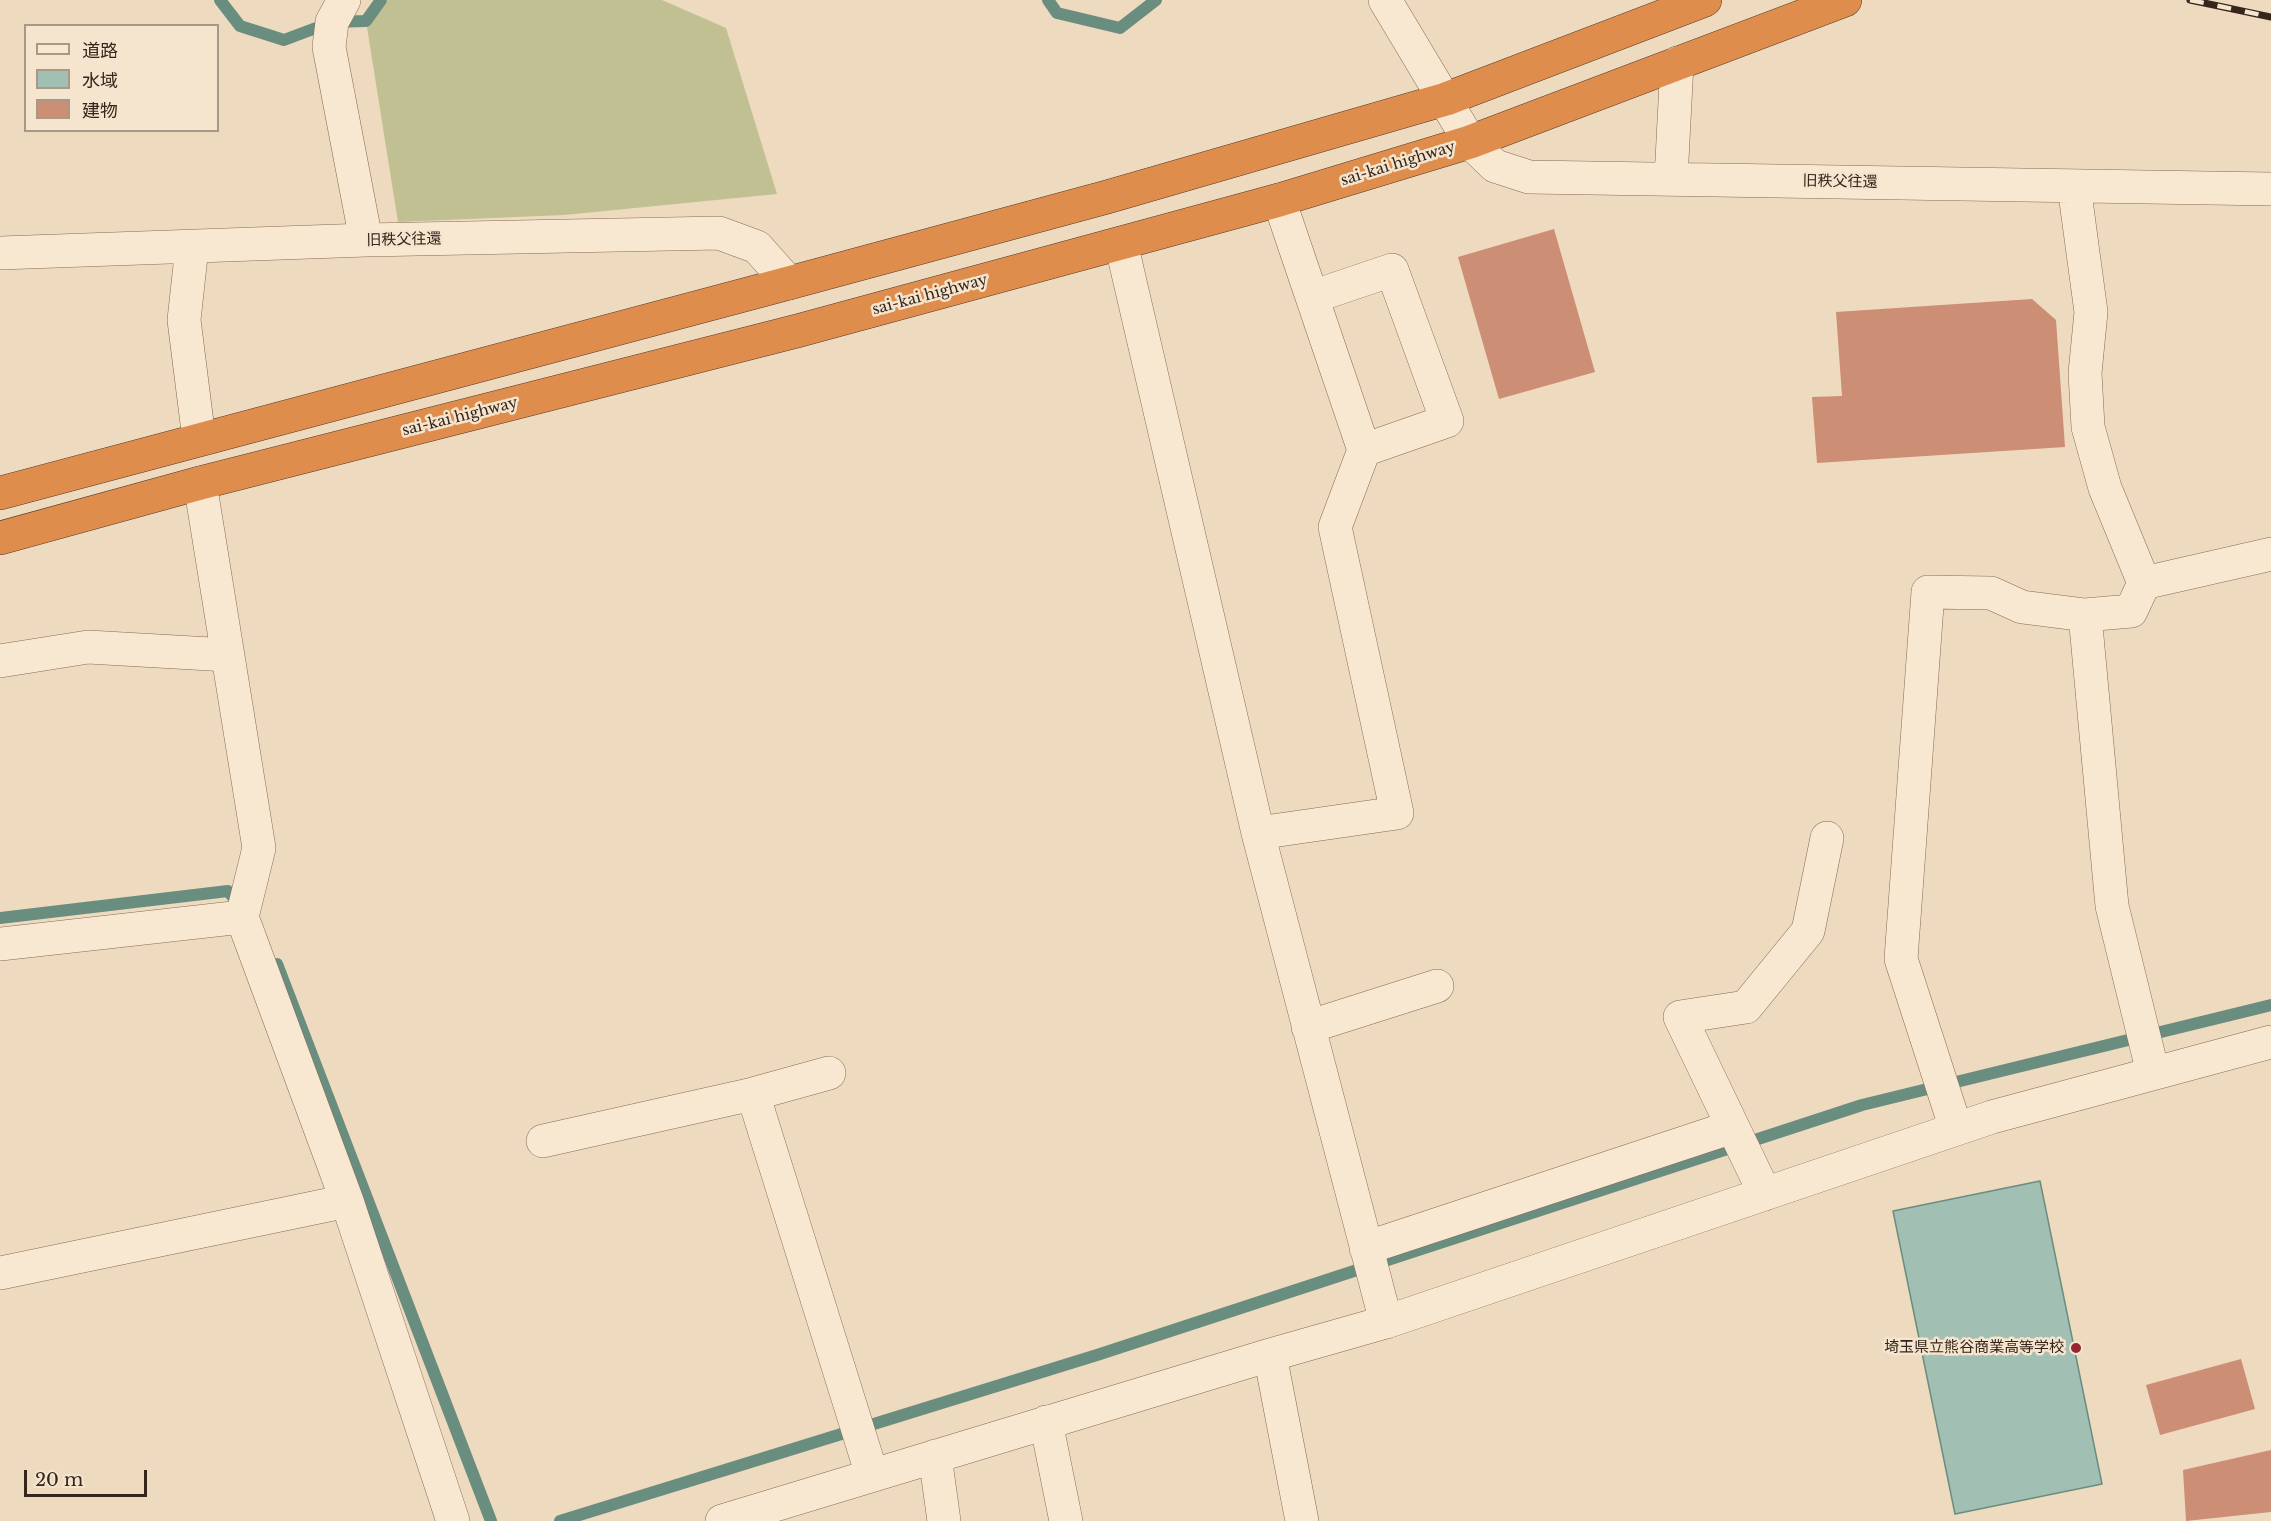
<!DOCTYPE html>
<meta charset="utf-8">
<style>
body{margin:0}
#map{position:relative;width:2271px;height:1521px;overflow:hidden;background:#eedabe;font-family:"Libre Baskerville","Noto Sans JP",serif}
canvas{display:block}
.legend{position:absolute;left:24px;top:24px;width:195px;height:108px;box-sizing:border-box;background:#f5e5ce;border:2px solid #a89887;margin:0;padding:8px 10px;list-style:none;font-size:18px;color:#35251c}
.legend li{display:flex;align-items:center;gap:12px;height:30px}
.legend b{width:30px;border:2px solid #a89887}
.scale{position:absolute;left:24px;top:1470px;width:123px;height:27px;box-sizing:border-box;border:3px solid #35251c;border-top:0;padding-left:8px;font-size:18px;line-height:21px;white-space:nowrap;color:#35251c;-webkit-text-stroke:4px #f5e5ce;paint-order:stroke}
</style>
<div id="map">
<canvas width="2271" height="1521"></canvas>
<ul class="legend">
<li><b style="height:8px;background:#f9e8d1"></b>道路</li>
<li><b style="height:16px;background:#a2bfb3"></b>水域</li>
<li><b style="height:16px;background:#cc8e74"></b>建物</li>
</ul>
<div class="scale">20 m</div>
</div>
<script>
const c = document.querySelector('canvas').getContext('2d');
c.lineJoin = 'round';
function fillPath(path, color) {
  c.fillStyle = color;
  c.fill(path, 'evenodd');
}
function strokePath(path, color, width, dash) {
  c.strokeStyle = color;
  c.lineWidth = width;
  c.lineCap = dash ? 'butt' : 'round';
  c.setLineDash(dash || []);
  c.stroke(path);
}
function write(font, color, halo, rows, align = 'center') {
  c.font = font + ' "Libre Baskerville","Noto Sans JP",serif';
  c.lineWidth = 5;
  c.setLineDash([]);
  c.textBaseline = 'middle';
  c.strokeStyle = halo;
  c.fillStyle = color;
  for (const [text, x, y, turn = 0] of rows) {
    c.save();
    c.translate(x, y);
    c.rotate((+turn || 0) * Math.PI / 180);
    c.textAlign = isNaN(turn) ? turn : align;
    if (halo) c.strokeText(text, 0, 0);
    c.fillText(text, 0, 0);
    c.restore();
  }
}
const cemetery = new Path2D(`
 M388 0H662L726 28 777 194 564 215 398 222 366 21Z`);
const water = new Path2D(`
 M2040 1181 2102 1484 1955 1514 1893 1211Z`);
const stream = new Path2D(`
 M220 0 240 26 284 40 332 22 366 21 381 0
 M1048 0 1057 13 1120 28 1156 0
 M0 918 228 891 240 905
 M277 964 491 1521
 M560 1521 1097 1355 1862 1105 2271 1005`);
const building = new Path2D(`
 M1554 229 1595 372 1499 399 1458 257Z
 M2032 299 2056 320 2065 447 1817 463 1812 397 1842 396 1836 312Z
 M2241 1359 2255 1409 2160 1435 2146 1385Z
 M2271 1450V1512L2186 1521 2183 1470Z`);
const minor = new Path2D(`
 M344 0 332 22 329 47 366 240
 M1385 0 1470 142 1495 166 1529 177 2271 189
 M1671 179 1677 63
 M2074 186 2091 312 2085 373 2088 427 2105 488 2144 583
 M1121 243 1258 833 1386 1322
 M192 247 184 320 199 439
 M0 253 366 240 719 233 757 247 789 283
 M1312 297 1392 270 1447 421 1364 450
 M200 483 259 848 242 917 347 1201 453 1521
 M2085 615 2112 906 2153 1073
 M0 661 88 647 228 655
 M1258 833 1397 813 1335 527 1364 450 1279 200
 M0 944 242 917
 M1308 1027 1437 986
 M753 1094 829 1073
 M1956 1129 1901 959 1928 592 1991 593 2022 607 2085 615 2131 611 2144 583 2271 554
 M543 1141 753 1094 872 1475
 M1765 1194 1680 1017 1746 1007 1808 931 1827 838
 M1366 1248 1732 1127
 M0 1273 347 1201
 M1270 1355 1302 1521
 M1046 1422 1066 1521
 M935 1456 944 1521
 M722 1521 1270 1355 1386 1322 1992 1117 2271 1042`);
const highway = new Path2D(`
 M0 493 789 283 1107 197 1446 99 1705 0
 M0 538 200 483 797 331 1279 200 1470 142 1845 0`);
const rail = new Path2D(`
 M2190 0 2271 17`);
const markers = [
 [2076,1348,6,"#952735"]
];
const streetNames = [
 ["sai-kai highway",1398,164,-17],
 ["旧秩父往還",1840,182,1],
 ["旧秩父往還",404,240,-1],
 ["sai-kai highway",930,295,-15],
 ["sai-kai highway",460,417,-14]
];
const poiNames = [
 ["埼玉県立熊谷商業高等学校",2064,1348]
];
fillPath(cemetery, '#c0c092');
fillPath(water, '#a2bfb3');
strokePath(water, '#698d7f', 1.5);
strokePath(stream, '#698d7f', 12);
fillPath(building, '#cc8e74');
strokePath(minor, '#866a57', 34);
strokePath(highway, '#53392c', 34);
strokePath(minor, '#f9e8d1', 33);
strokePath(highway, '#df8d4d', 33);
strokePath(rail, '#35251c', 7);
strokePath(rail, '#f5e5ce', 4.5, [14]);
for (const [x, y, r, color] of markers) {
  const dot = new Path2D();
  dot.arc(x, y, r, 0, 2 * Math.PI);
  c.fillStyle = color;
  c.fill(dot);
  strokePath(dot, '#f5e5ce', 2);
}
write('15px', '#35251c', '#f5e5ce', streetNames);
write('15px', '#35251c', '#f5e5ce', poiNames, 'right');
</script>
